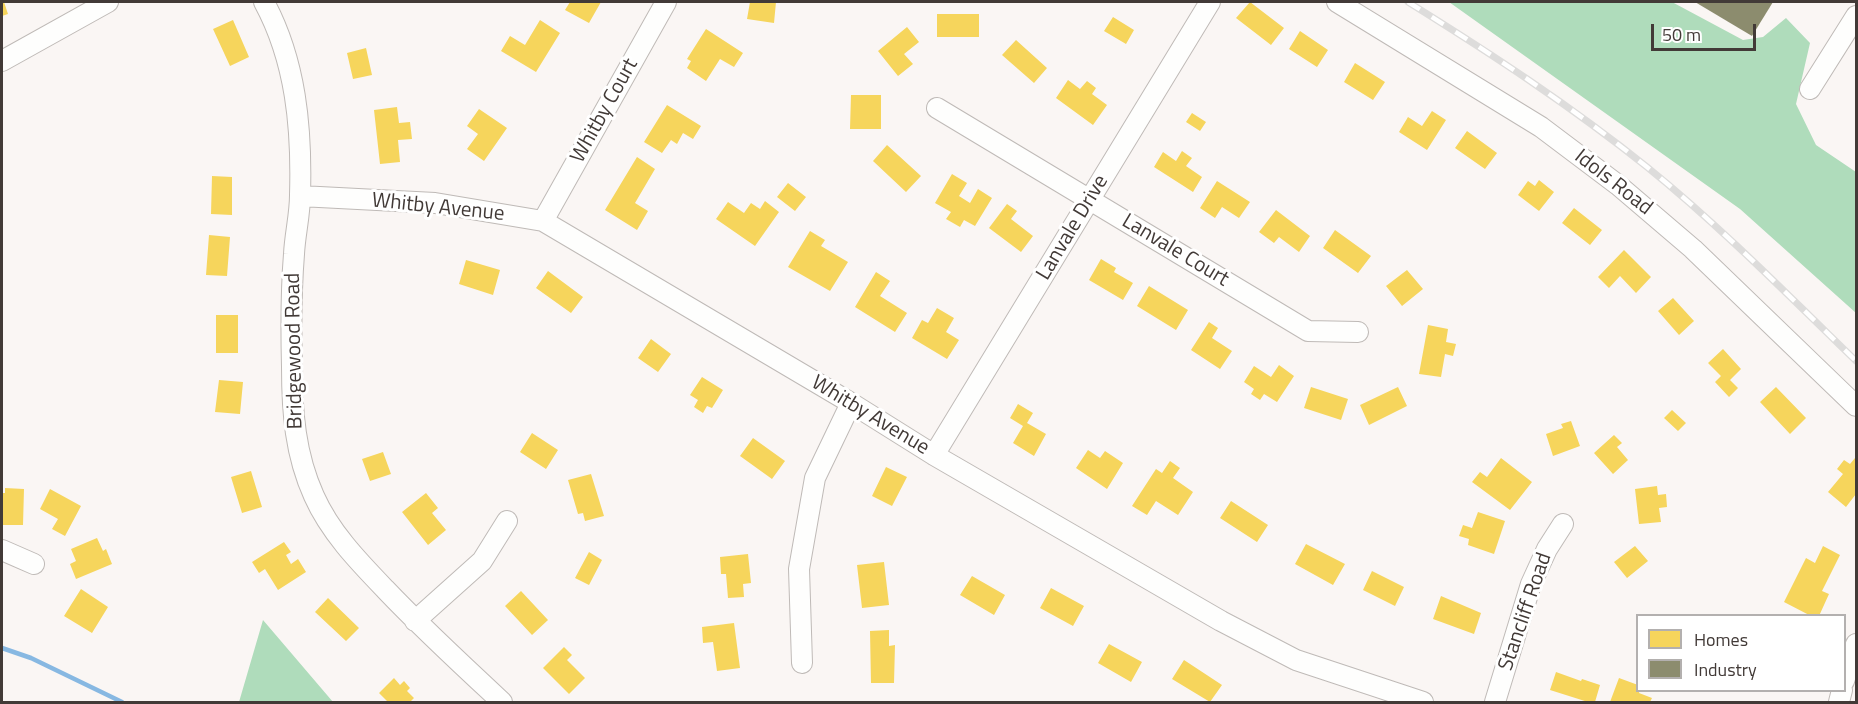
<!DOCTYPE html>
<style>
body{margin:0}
#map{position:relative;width:1858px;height:704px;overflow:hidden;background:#faf6f4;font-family:"Titillium Web",sans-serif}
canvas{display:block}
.frame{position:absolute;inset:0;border:3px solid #423a37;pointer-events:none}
.legend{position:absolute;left:1636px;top:614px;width:210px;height:78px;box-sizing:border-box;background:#fff;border:2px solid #b3b0af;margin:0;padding:8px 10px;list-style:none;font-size:18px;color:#423a37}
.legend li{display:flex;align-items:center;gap:12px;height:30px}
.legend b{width:30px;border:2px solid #b3b0af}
.scale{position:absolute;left:1651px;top:24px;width:105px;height:27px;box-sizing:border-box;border:3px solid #423a37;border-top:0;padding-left:8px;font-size:18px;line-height:21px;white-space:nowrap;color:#423a37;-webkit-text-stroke:4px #fff;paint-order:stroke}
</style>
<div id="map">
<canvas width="1858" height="704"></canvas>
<div class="frame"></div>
<ul class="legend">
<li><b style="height:16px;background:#f6d55c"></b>Homes</li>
<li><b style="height:16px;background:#8c8c6e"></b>Industry</li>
</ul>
<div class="scale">50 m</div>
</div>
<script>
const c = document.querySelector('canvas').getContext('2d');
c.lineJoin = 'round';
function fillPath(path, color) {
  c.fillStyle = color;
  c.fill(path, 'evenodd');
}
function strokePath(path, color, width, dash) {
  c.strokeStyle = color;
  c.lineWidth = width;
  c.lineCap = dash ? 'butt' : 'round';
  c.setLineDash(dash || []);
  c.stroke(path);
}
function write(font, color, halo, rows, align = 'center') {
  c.font = font + ' "Titillium Web",sans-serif';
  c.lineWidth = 6;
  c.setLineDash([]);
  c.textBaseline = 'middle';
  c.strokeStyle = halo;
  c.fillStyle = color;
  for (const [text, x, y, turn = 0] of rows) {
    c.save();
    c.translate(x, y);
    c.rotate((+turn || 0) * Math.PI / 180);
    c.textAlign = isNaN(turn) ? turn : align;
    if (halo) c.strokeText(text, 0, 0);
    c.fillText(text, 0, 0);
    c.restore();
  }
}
const forest = new Path2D(`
 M1449 2H1672L1743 40 1763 37 1786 18 1810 43 1796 104 1816 145 1856 172V313L1740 209Z
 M263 620 333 702H239Z`);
const homes = new Path2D(`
 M2 2H4L8 14 2 16Z
 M570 2H601L589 23 565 10Z
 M750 2H776L774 23 747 19Z
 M1250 2 1284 28 1271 45 1236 18Z
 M937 14H979V37H937Z
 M1113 17 1134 30 1126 44 1104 31Z
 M233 20 249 57 230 66 213 29Z
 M540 20 560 33 536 72 501 51 510 36 525 45Z
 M907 27 919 42 904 54 913 64 898 76 878 51Z
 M706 29 743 53 734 67 720 59 706 81 687 68 691 61 687 59Z
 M1300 31 1328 50 1317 67 1289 49Z
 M1016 40 1047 68 1034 83 1002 55Z
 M366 48 372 75 353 79 347 53Z
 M1355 63 1385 82 1373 100 1344 82Z
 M1068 80 1080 89 1087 81 1096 88 1092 94 1107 105 1093 125 1056 98Z
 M851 95H881V129H850Z
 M667 105 701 126 693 139 683 133 677 144 671 140 662 153 644 142Z
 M397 107 399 123 410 122 412 139 398 140 400 162 380 164 374 110Z
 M479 109 507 128 484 161 467 149 478 134 467 126Z
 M1432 111 1446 120 1427 150 1399 132 1408 117 1422 126Z
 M1192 113 1206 122 1200 131 1186 122Z
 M1467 131 1497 153 1485 169 1455 148Z
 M887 145 921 176 906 192 873 161Z
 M1182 151 1192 158 1186 166 1202 177 1193 192 1154 167 1163 152 1176 161Z
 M637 157 655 169 635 203 648 211 637 230 605 210Z
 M952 174 967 183 959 196 970 203 978 189 992 198 975 226 964 220 960 227 946 219 951 212 935 203Z
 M212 176 232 177V215L211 214Z
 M1539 180 1554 192 1539 211 1518 195 1528 181 1535 186Z
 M1217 181 1250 202 1239 218 1222 207 1215 218 1200 208Z
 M788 183 806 197 795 211 777 197Z
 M765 201 779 212 755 246 716 219 728 202 744 213 751 203 760 209Z
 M1007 204 1017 211 1011 219 1033 236 1021 252 989 228Z
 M1574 208 1602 230 1590 245 1562 223Z
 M1276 210 1310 236 1299 252 1279 237 1274 243 1259 232Z
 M1335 230 1371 256 1358 273 1323 248Z
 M810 231 825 240 821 246 848 262 830 291 788 267Z
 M209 235 230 237 227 276 206 275Z
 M1624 250 1651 277 1636 293 1620 276 1609 288 1598 277Z
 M1101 259 1116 268 1114 272 1133 283 1123 300 1089 280Z
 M466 260 500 270 493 295 459 284Z
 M1407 270 1423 289 1402 306 1386 286Z
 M548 271 583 297 571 313 536 288Z
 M876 272 890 281 880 296 907 313 895 332 855 307Z
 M1149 286 1188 310 1176 330 1137 306Z
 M1673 298 1694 321 1679 335 1658 311Z
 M937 308 954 318 946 332 959 340 947 359 912 338 922 320 928 323Z
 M216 315H238V353H216Z
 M1209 322 1218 328 1212 338 1232 351 1220 369 1191 350Z
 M1428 325 1448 329 1446 342 1456 344 1453 356 1445 354 1441 377 1419 374Z
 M651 339 671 354 658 372 638 358Z
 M1723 349 1741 369 1730 380 1738 388 1729 397 1715 382 1721 376 1708 363Z
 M1279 365 1294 376 1277 402 1264 394 1260 400 1251 394 1254 389 1244 382 1254 366 1271 377Z
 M702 377 723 390 712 408 707 406 703 413 694 407 698 400 690 395Z
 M219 380 243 382 240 414 215 412Z
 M1311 387 1348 399 1341 420 1304 408Z
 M1398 387 1407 406 1369 425 1360 405Z
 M1776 387 1806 418 1790 434 1760 402Z
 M1018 404 1033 413 1027 423 1046 434 1034 456 1013 443 1023 426 1010 418Z
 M1672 410 1686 423 1678 431 1664 418Z
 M1571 421 1580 446 1553 456 1546 434 1563 428 1561 424Z
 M532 433 558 450 546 469 520 452Z
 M1614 435 1622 443 1617 447 1628 460 1613 474 1594 453Z
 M753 438 785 461 772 479 740 456Z
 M1088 450 1100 458 1105 451 1123 463 1107 489 1076 468Z
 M383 452 391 474 370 481 362 459Z
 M1501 458 1532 482 1510 510 1472 482 1480 472 1487 477Z
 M1855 458 1856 460V494L1846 507 1828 492 1843 474 1837 469 1844 460 1850 464Z
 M1170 461 1180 468 1173 478 1193 492 1178 515 1156 501 1147 515 1132 506 1156 469 1162 473Z
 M886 467 907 477 892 506 872 496Z
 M251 471 262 507 242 513 231 477Z
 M591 474 604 516 585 521 583 513 578 514 568 480Z
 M1657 486 1658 495 1666 494 1667 507 1659 508 1661 522 1639 524 1635 489Z
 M5 488 24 489 23 525H2V493H5Z
 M50 489 81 506 65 536 52 529 58 519 40 509Z
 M426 493 438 508 432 513 446 530 428 545 402 512Z
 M1231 501 1268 525 1257 542 1220 518Z
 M1478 512 1505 521 1494 554 1468 545 1469 539 1459 536 1463 525 1472 528Z
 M97 538 103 551 106 549 112 564 76 579 70 564 76 561 71 549Z
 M284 542 291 552 286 555 291 564 298 559 306 572 278 590 265 569 259 573 252 562Z
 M1306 544 1345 564 1333 585 1295 564Z
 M1635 546 1648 561 1627 578 1614 562Z
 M1823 546 1840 555 1822 591 1829 594 1819 616H1811L1784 602 1806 558 1815 563Z
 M589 552 602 560 589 585 575 578Z
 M748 554 751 583 743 584 744 597 728 598 726 574H721L720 557Z
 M884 562 889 605 862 608 857 565Z
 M1372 571 1404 587 1395 606 1363 590Z
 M972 576 1005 595 994 615 960 595Z
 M1051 588 1084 606 1073 626 1040 608Z
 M81 589 108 607 92 633 64 616Z
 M521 591 548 620 532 635 505 606Z
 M1441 596 1481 613 1474 634 1433 619Z
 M328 598 359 628 346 641 315 612Z
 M734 623 740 668 717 671 713 642 703 643 702 627Z
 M889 630V646L895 645 894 683H871L870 631Z
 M1109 644 1142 662 1131 682 1098 663Z
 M564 647 572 655 567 660 585 678 569 694 543 668Z
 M1184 660 1222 685 1210 702 1172 679Z
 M1556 672 1581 681 1582 679 1600 685 1595 702H1588L1550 690Z
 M394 678 400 685 404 681 410 688 407 691 414 698 410 702H388L379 693Z
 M1619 678 1638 685V690H1640L1639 693 1652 698 1650 702H1610Z`);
const industry = new Path2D(`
 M1695 2H1773L1752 36Z`);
const stream = new Path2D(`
 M2 648 31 658 122 702`);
const minor = new Path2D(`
 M264 2C296 61 302 128 300 195 300 215 295 234 294 254 291 291 291 329 292 367 292 412 295 454 314 496 330 532 358 561 385 589 422 628 462 665 502 702
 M1337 2 1541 127 1618 185 1693 249 1856 406
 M2 61 108 2
 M1810 89 1856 16
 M937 108 1308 331 1358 332
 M300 196 435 203 543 221 851 403 934 455 1221 621 1296 660 1423 702
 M543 221 666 2
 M934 455 1210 2
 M2 550 34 564
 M415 621 482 561 507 521
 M802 663 799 569 815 478 851 403
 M1844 681 1856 644
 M1495 702 1531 584 1547 549 1563 524
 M1839 702 1842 690`);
const rail = new Path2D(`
 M1408 2C1490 53 1571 106 1647 167 1721 227 1788 295 1856 361`);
const streetNames = [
 ["Whitby Court",605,111,-61],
 ["Idols Road",1613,183,38],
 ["Whitby Avenue",438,208,6],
 ["Lanvale Drive",1073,228,-59],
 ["Lanvale Court",1175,251,31],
 ["Bridgewood Road",295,351,-91],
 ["Whitby Avenue",870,416,31],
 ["Stancliff Road",1526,612,-71]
];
fillPath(forest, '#afdcbb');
fillPath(homes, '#f6d55c');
fillPath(industry, '#8c8c6e');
strokePath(stream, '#87b8e2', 4.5);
strokePath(minor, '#bfbab7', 22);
strokePath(minor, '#fefefd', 20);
strokePath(rail, '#dddcdb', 7);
strokePath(rail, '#fff', 4.5, [14]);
write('21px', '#423a37', '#fff', streetNames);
</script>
